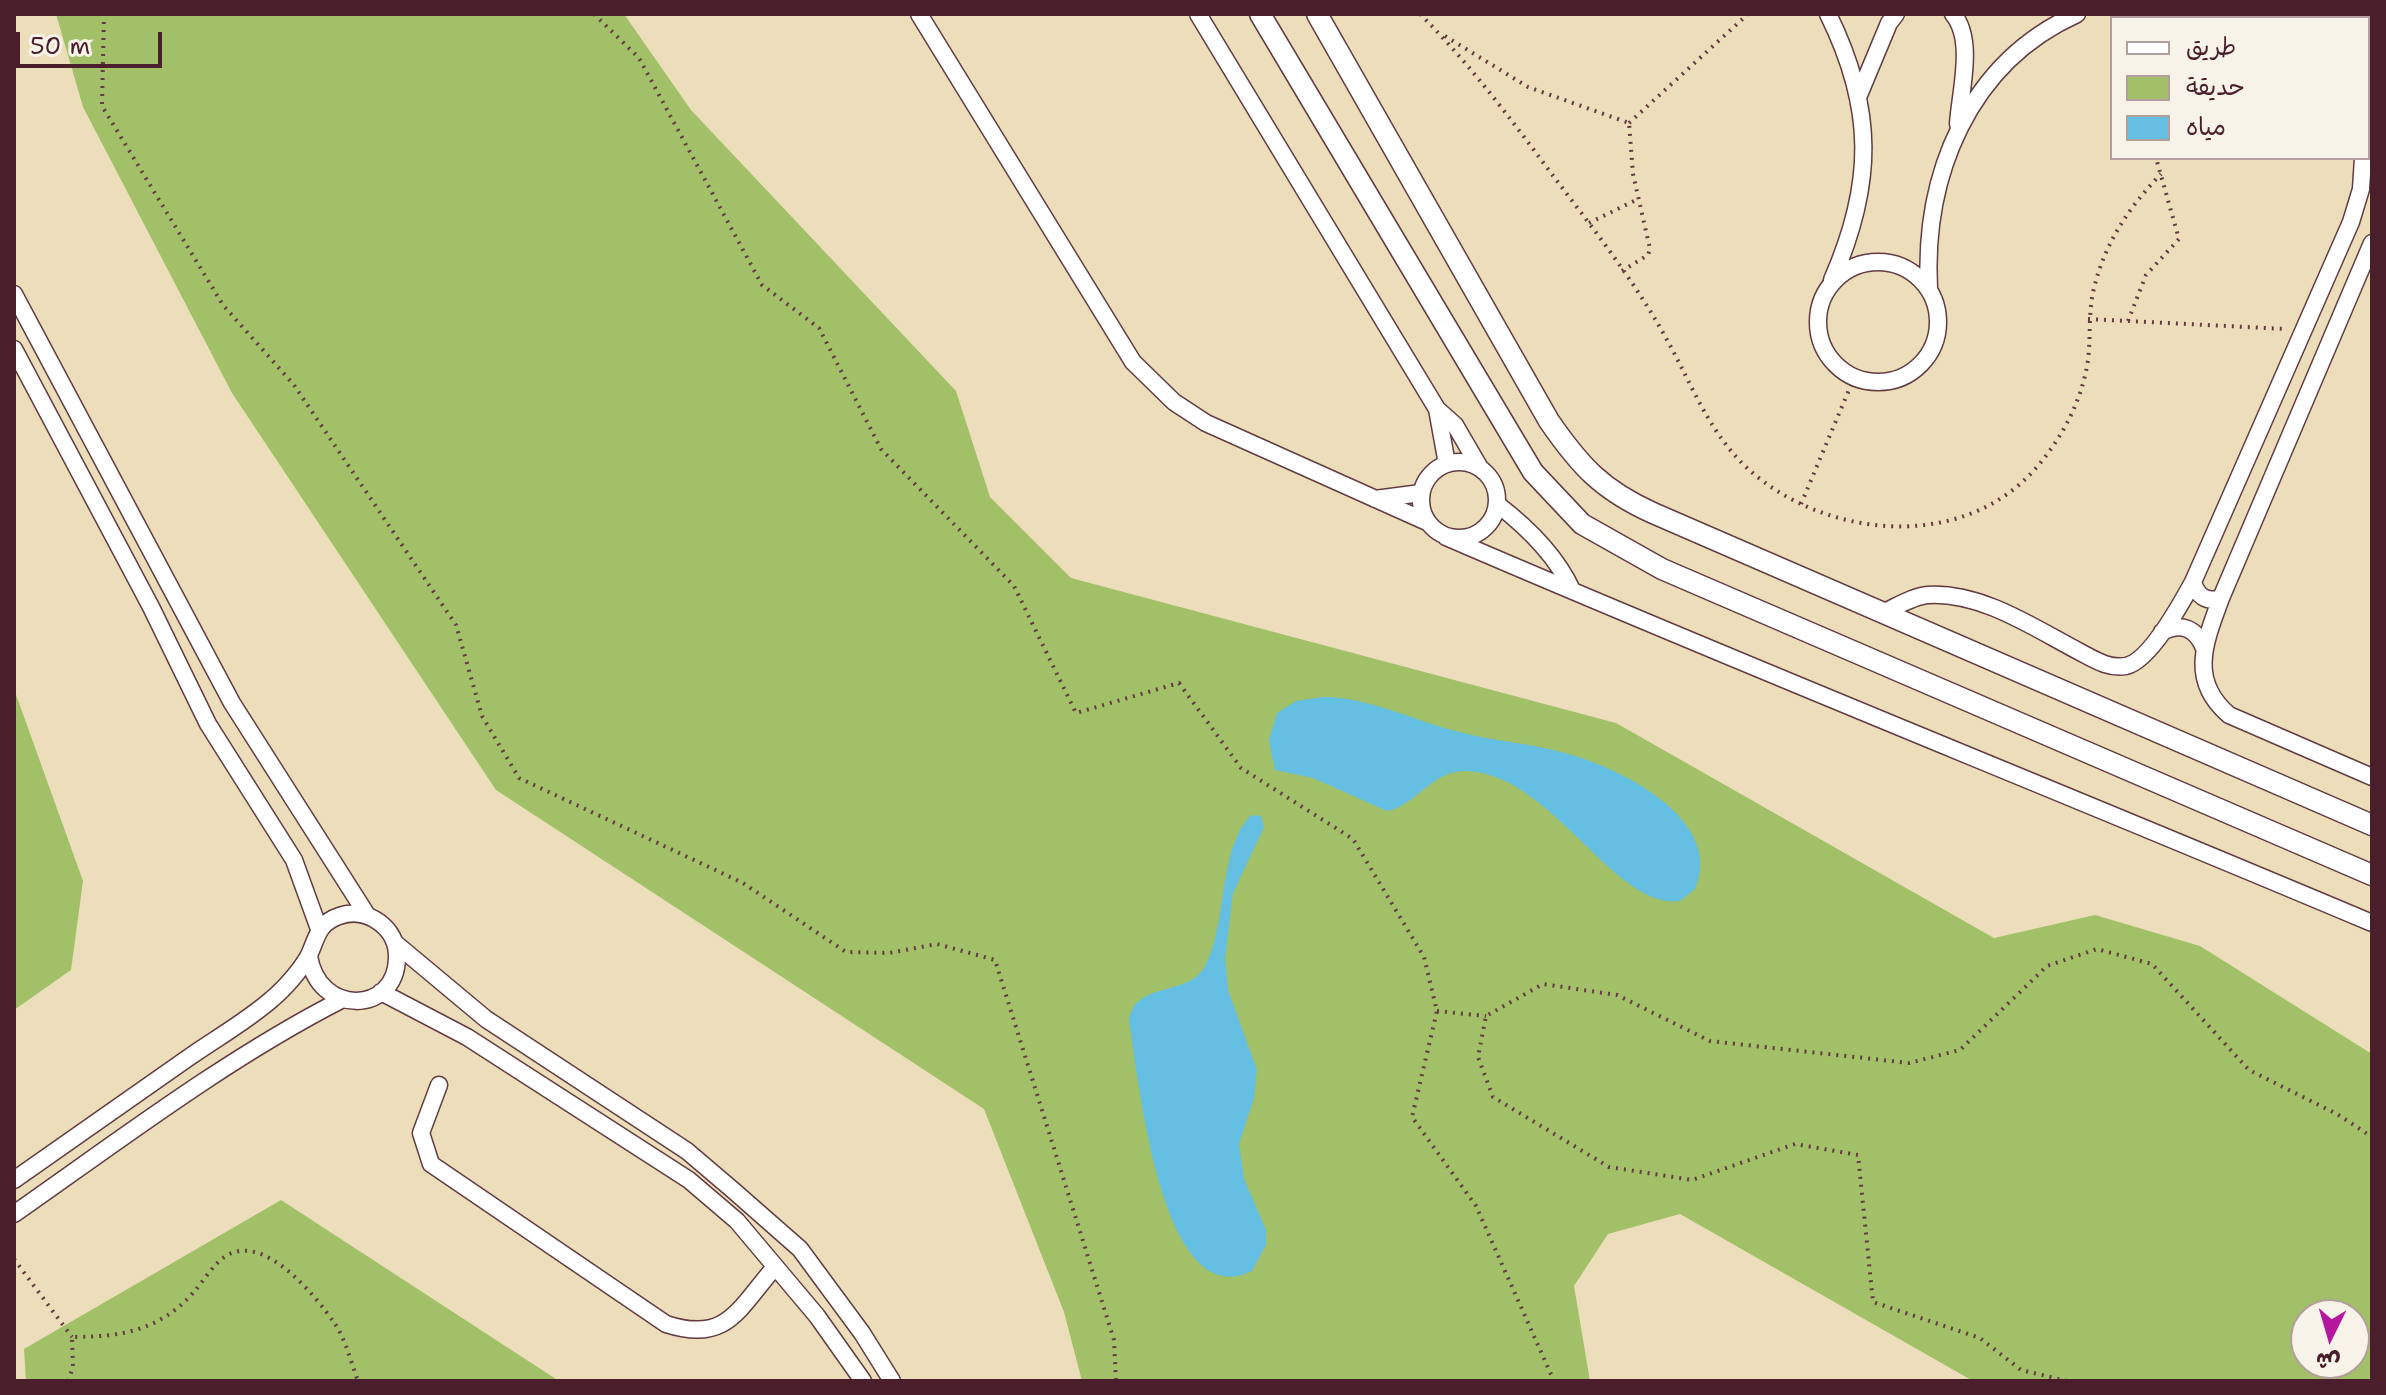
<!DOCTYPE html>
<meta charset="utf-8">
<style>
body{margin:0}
#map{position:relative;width:2386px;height:1395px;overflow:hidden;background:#eddebb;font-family:"Shantell Sans","Playpen Sans Arabic",sans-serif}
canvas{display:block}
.frame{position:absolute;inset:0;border:16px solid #4a1f2b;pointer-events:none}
.legend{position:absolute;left:2110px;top:16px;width:260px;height:144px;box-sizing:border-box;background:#f7f3e8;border:2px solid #b29e9c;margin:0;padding:10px 14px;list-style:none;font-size:24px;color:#4a1f2b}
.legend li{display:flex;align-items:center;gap:16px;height:40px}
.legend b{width:40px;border:2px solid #b29e9c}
.north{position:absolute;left:2290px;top:1299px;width:80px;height:80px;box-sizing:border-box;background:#f7f3e8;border:2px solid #b29e9c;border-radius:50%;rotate:185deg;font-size:22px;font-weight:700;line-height:32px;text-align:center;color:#4a1f2b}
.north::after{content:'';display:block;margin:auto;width:28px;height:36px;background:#b5179e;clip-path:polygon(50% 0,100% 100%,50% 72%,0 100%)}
.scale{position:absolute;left:16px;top:32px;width:146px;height:36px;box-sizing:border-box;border:4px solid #4a1f2b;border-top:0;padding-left:10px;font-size:24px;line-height:28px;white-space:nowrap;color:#4a1f2b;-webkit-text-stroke:6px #f7f3e8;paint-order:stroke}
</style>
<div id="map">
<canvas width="2386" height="1395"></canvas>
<div class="frame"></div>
<ul class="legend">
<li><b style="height:10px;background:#fff"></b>طريق</li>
<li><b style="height:22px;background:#a1c068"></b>حديقة</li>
<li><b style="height:22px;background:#64bfe2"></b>مياه</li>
</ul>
<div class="north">ش</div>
<div class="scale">50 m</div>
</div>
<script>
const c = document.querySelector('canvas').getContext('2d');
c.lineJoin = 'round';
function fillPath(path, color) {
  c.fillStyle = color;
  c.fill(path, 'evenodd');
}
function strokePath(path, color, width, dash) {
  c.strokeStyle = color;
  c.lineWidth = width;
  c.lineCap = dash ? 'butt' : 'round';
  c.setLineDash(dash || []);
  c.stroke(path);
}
const green = new Path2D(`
 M56 14H624L691 110 956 391 990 497 1071 578 1616 723 1994 938 2095 915 2200 946 2372 1054V1381H1973L1680 1214 1608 1234 1574 1286 1590 1381H1082L1064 1312 984 1109 496 790 232 393 83 107ZM2306 1315H2354V1363H2306Z
 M14 689 83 881 71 970 14 1010Z
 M281 1200 559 1381H26L24 1349Z`);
const water = new Path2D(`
 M1323 697C1370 697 1414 721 1459 732 1493 741 1528 743 1561 752 1615 765 1726 818 1695 889L1680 901C1614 910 1552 774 1467 771 1433 769 1417 805 1387 811L1313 778 1275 770 1269 740 1277 713 1296 701Z
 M1251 815 1261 816 1264 827 1233 893 1225 958 1228 990 1257 1070 1254 1098 1239 1144 1244 1179 1266 1230V1245L1252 1271C1160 1317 1138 1072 1129 1021 1134 981 1186 997 1204 968 1228 927 1217 850 1251 815Z`);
const path = new Path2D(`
 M104 14 102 106 223 305 294 385 456 625 482 716 519 778 743 883 846 952 889 953 937 944 995 960 1114 1340 1116 1381
 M594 14 639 58 762 285 819 328 881 449 1014 586 1076 713 1179 683 1241 768 1353 839 1424 957 1437 1011 1412 1117 1476 1206 1554 1381
 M1420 14C1469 63 1510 118 1551 173 1591 226 1634 280 1666 338 1695 390 1713 445 1764 482 1843 540 1967 547 2036 468 2062 438 2082 401 2088 360 2091 336 2088 312 2094 288 2105 243 2129 207 2161 174
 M2114 14 2115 18
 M1445 36 1528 87 1629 123
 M1629 123 1748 14
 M1589 223 1638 199
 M1622 271 1648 255 1650 249 1633 174 1629 123
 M2088 319 2286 329
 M2128 321 2146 275 2179 239 2156 158
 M1801 504 1854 378
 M1437 1011 1486 1016
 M14 1259 72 1337
 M68 1381 73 1367 72 1337C120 1337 159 1331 193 1293 203 1282 214 1263 226 1256 264 1232 316 1296 335 1324 346 1340 351 1363 358 1381
 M2067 1381 2021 1370 1980 1338 1873 1302 1858 1155 1795 1144 1692 1180 1609 1167 1493 1097 1478 1057 1486 1016 1543 984 1617 995 1710 1041 1909 1063 1960 1050 2047 966 2097 949 2152 964 2249 1070 2337 1114 2372 1137`);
const minor = new Path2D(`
 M919 14 1133 362 1174 402 1206 423 1427 522
 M1198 14 1437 409 1455 425 1480 468
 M1828 14C1875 109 1874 184 1832 280
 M1953 14C1975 40 1960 92 1958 124
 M2212 14 2229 18
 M2313 14 2328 18
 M2368 28 2372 29
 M2368 53 2372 55
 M1859 95 1889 23 1896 14
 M2368 107 2372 104
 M2372 243 2221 598C2205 642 2188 680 2229 715L2372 777
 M1818 322a60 60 0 1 1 120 0a60 60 0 1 1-120 0Z
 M1929 289C1923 176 1968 63 2077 14
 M14 294 232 703 367 915
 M14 349 151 607 208 724 294 860 319 929
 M1437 409 1447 464
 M1421 500a38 38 0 1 1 76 0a38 38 0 1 1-76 0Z
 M1375 499 1421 493
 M1497 504C1527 527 1556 555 1572 590
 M1446 537C1752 669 2064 793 2372 923
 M2193 582C2197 596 2207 603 2221 598
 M1882 613C1896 607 1913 596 1928 595 1982 592 2034 628 2080 652 2095 660 2109 669 2126 666 2150 661 2182 602 2193 582L2351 222 2361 189 2363 158
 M2162 632C2181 622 2196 628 2204 648
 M395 943 486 1019 687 1151 734 1191 800 1249 862 1333 892 1381
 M381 992 467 1037 689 1180 737 1221 817 1316 863 1381
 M439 1085 421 1133 431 1164 666 1324C727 1344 738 1309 775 1267
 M14 1180C72 1139 130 1099 188 1058 215 1039 247 1021 272 999 284 989 300 971 308 957 317 940 316 924 339 916 367 906 398 928 397 958 396 1015 318 1016 309 956
 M14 1214C120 1140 226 1059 341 1000`);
const tertiary = new Path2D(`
 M1260 14 1533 472 1582 524 1662 569 2372 875
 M1317 14 1549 421C1580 466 1602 490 1653 513L2372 825`);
fillPath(green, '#a1c068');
fillPath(water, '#64bfe2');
strokePath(minor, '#623c41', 19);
strokePath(tertiary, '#623c41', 23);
strokePath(path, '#623c41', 4, [2, 6]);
strokePath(minor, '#fff', 16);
strokePath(tertiary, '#fff', 20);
</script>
